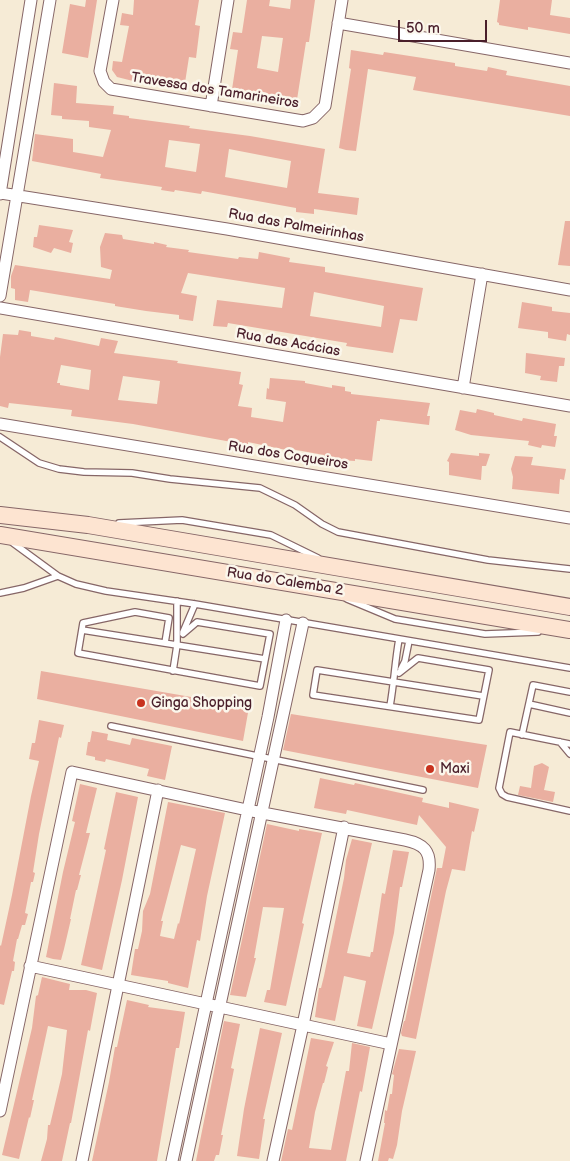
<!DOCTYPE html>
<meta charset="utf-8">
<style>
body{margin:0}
#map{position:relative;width:570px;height:1161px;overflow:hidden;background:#f6ebd6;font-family:"Balsamiq Sans",sans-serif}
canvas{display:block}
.scale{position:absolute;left:398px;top:20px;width:89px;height:22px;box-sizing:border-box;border:2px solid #4a1f2b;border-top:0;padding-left:6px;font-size:15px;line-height:18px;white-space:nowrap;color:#4a1f2b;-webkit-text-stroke:4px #fbf7ec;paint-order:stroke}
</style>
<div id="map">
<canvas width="570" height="1161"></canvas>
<div class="scale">50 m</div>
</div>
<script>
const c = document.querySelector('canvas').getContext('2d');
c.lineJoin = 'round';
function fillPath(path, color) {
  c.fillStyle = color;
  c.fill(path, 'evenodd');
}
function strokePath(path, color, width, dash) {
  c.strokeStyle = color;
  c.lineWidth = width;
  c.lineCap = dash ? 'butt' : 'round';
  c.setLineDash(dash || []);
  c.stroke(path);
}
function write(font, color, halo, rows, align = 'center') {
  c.font = font + ' "Balsamiq Sans",sans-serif';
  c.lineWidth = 5;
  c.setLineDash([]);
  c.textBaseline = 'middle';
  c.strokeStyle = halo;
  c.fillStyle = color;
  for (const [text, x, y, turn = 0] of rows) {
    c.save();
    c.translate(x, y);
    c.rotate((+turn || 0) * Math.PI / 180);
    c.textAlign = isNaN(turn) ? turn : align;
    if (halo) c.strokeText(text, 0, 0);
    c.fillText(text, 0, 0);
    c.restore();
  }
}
const building = new Path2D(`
 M86 0H97L88 58 62 53 70 4 85 7Z
 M134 0H199L195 25 200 26 196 58 189 57 184 89 163 86V84L133 81 117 77 112 70 113 61 122 62 129 26 120 25 122 13 133 15Z
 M247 0H270L269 6 290 9 291 0H315L309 42H306L296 106H284L231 96 238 50 230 49 233 32 242 33ZM262 36 283 38 278 72 257 68Z
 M500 0H552L550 15 570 18V34L528 27V30L499 25V23L497 22Z
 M351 50 383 55 384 52 455 63V66L487 71 488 67 507 71 506 75 570 86V116L413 90 416 77 368 69 356 151 346 150 339 148 351 69 349 68Z
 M54 83 77 86 76 103 114 106 113 114 129 116V118L190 126 189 128 250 136 325 149 318 193 359 198 357 215 314 209V214L296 212V208L202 191 201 194 175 190 174 192 161 190 162 187 100 178 101 174 32 161 35 134 73 139V152L103 157 111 130 89 127V121L62 119V116L51 115ZM169 140 200 144 196 172 165 167ZM229 149 291 161 287 188 225 177Z
 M565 221H570V266L558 265Z
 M39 225 73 230 69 242 73 243 71 253 54 248 51 253 33 247 34 237H37Z
 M105 233 122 235 123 239 154 244V242L167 245 166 247 189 250 188 252 238 259 239 257 258 259 259 252 290 258 289 262 325 267V272L423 288 417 321 400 319 393 353 346 346 347 343 228 323 227 327 213 326 217 300 282 308 285 288 188 273 181 293 197 296 193 321 179 319V315L146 311 115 306V304L30 290 28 302 15 300V289L11 288V276L15 265 110 279 112 270 101 267 100 247ZM314 292 384 306 381 327 310 316Z
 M522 302 552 307V311L570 313V335L567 334 566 341 548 338V332L518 328Z
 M19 330 31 332V336L54 340 55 337 99 346 101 338 118 341 114 353 178 361 177 363 241 372 239 384 243 385 238 406 252 408 251 417 283 422 286 402 266 399 267 388 269 389 270 378 305 381V383L332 388V385L345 387V391L351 392V394L430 403 427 416H430L429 425 380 419V421H377L372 461 355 459V461L324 459V455L291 449V451L248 442V445L133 424 71 416 72 410 9 403 8 408 0 406V357L3 334 18 335ZM61 365 91 370 89 390 60 385V383H57ZM123 376 160 381 157 404 118 400Z
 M526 353 565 358 564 366H559L557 382 540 380 541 376 525 373Z
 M477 409 494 413V415L522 421 523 418 556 424 554 436H557L555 447 542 445 541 448 528 445 529 441 471 435 455 430 460 410 476 413Z
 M451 453 479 456V453L490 454 486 466H482L481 480 449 475V462L447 461Z
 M515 456 533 457 531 465 566 469 564 480 560 479 559 494 512 489 513 477 511 469Z
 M41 671 249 707 243 741 37 699Z
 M291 714 487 745 478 788 283 750Z
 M39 720 64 725 61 738 59 737 39 834 33 872 35 873 33 882H31L25 913 28 914 25 925H22L18 939H17L13 961 15 962 14 971H12L4 1005 0 1004V945L1 946 12 895 31 796 39 761 29 759 32 743H35Z
 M92 731 108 734 107 740 130 745 132 738 172 746 165 780 147 776 149 769 106 759 105 762 95 760V757L86 755 88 742H90Z
 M542 763 549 767 544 790 555 792 553 802 518 795 520 786 531 788 534 766Z
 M320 778 354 785 355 783 423 798 422 802 449 808V802L479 809 474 832 472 831 465 871 452 869 446 891 416 1039 402 1036 401 1033 404 1021H405L437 868H442L446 847 419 815 417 825 347 810 346 814 314 808Z
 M80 784 97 788 86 833H90L79 875H81L77 890H76L70 919H71L64 949 61 960 53 959 46 957 63 872 75 822 72 821Z
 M116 792 138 797 122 880 102 970 81 965 106 850 104 849Z
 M168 802 225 813 207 896 200 941 197 940 188 988 168 983V981L131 975 135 949H138L142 931 143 911 150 894ZM181 845 196 849 179 924 178 923 174 939 160 936 163 921H161Z
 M267 824 299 831V829L322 833 302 923 304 924 286 1006 264 1002 267 990H270L284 908 263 907 254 958H256L246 997 230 995Z
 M352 839 372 843 347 953 370 957 371 952H373L382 893 385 894 393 850 409 852 402 887H400L394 933 372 1029 357 1026 366 981 344 976 335 1021 315 1017 319 988H321L324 976 344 878 346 860Z
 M42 977 70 984 69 990H86L97 993 90 1031 88 1030 71 1123H70L62 1161H41L47 1139 48 1125H50L62 1074 67 1030 48 1026 32 1100H34L30 1118 29 1117 19 1159 2 1155 32 1028 36 996 38 995Z
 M127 1000 149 1005 148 1007 185 1012 179 1048H176L157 1161H92L109 1082 115 1047H117Z
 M224 1021 240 1024 231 1068 234 1069 221 1135H223L219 1155H216L214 1161H196Z
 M260 1028 282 1033 263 1119H265L259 1159 237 1156 244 1109Z
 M311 1038 334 1042 326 1066 328 1067 324 1083H323L315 1112 309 1148 331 1150 346 1071H349L352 1043 370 1047 362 1092 360 1091 346 1161H281L288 1129 292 1130Z
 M399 1049 416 1051 402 1111 397 1145 393 1159 389 1158 388 1161H378L385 1123H384L385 1110 387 1111 390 1094H392L394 1075 392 1074Z`);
const service = new Path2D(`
 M0 437 39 463 59 469 84 472 132 473 170 479 260 488 295 505 322 524 338 532 488 560 570 569
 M119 523 182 520 271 535 318 558
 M13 543 58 576 76 584 106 591 195 604 570 668
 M0 593 24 588 58 576
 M347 599 395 619 485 634 538 632
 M82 630 265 659
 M183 632 195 604
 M165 643 169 618 135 612 83 623 78 653 260 686 270 634 197 622 183 634
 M401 669 405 661 409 641
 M173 671 177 645V601
 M399 673 418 658 489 670 479 720 313 695 317 670 483 696
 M529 704 570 713
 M390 706C394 684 395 661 399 639
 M111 726 423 790
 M522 735 533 685 570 692
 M560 742 570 754
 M570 744 510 732 499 788 502 794 507 797 570 811`);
const minor = new Path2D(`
 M113 0 100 71 104 82 111 89 303 121 313 118 325 106 342 0
 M338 23 570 63
 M211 106 228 0
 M0 193 227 229 570 290
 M0 194 31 0
 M0 296 50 0
 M0 308 570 406
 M463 388 482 274
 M0 424 570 518
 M30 966 391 1044
 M0 1111 72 772 247 810 405 840C424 844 431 851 429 870L366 1161
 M82 1161 158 790
 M172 1161 268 717 286 620
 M186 1161 303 623
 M273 1161 303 1025 344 827`);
const secondary = new Path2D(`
 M0 515 88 525 570 607
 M0 535 570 630`);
const markers = [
 [141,703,5,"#c8321e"],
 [430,769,5,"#c8321e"]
];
const streetNames = [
 ["Travessa dos Tamarineiros",215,91,9],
 ["Rua das Palmeirinhas",296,226,10],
 ["Rua das Acácias",288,343,10],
 ["Rua dos Coqueiros",288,456,9],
 ["Rua do Calemba 2",285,582,9]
];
const poiNames = [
 ["Ginga Shopping",151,703],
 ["Maxi",440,769]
];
fillPath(building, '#eaafa0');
strokePath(service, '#866667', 8);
strokePath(minor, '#866667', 13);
strokePath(secondary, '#866667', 18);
strokePath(service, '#fff', 5.5);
strokePath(minor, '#fff', 11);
strokePath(secondary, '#fde4d1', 16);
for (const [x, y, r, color] of markers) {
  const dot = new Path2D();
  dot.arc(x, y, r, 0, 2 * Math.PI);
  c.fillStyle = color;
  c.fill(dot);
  strokePath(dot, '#fbf7ec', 2);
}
write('14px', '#4a1f2b', '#fbf7ec', streetNames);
write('14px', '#4a1f2b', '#fbf7ec', poiNames, 'left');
</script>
